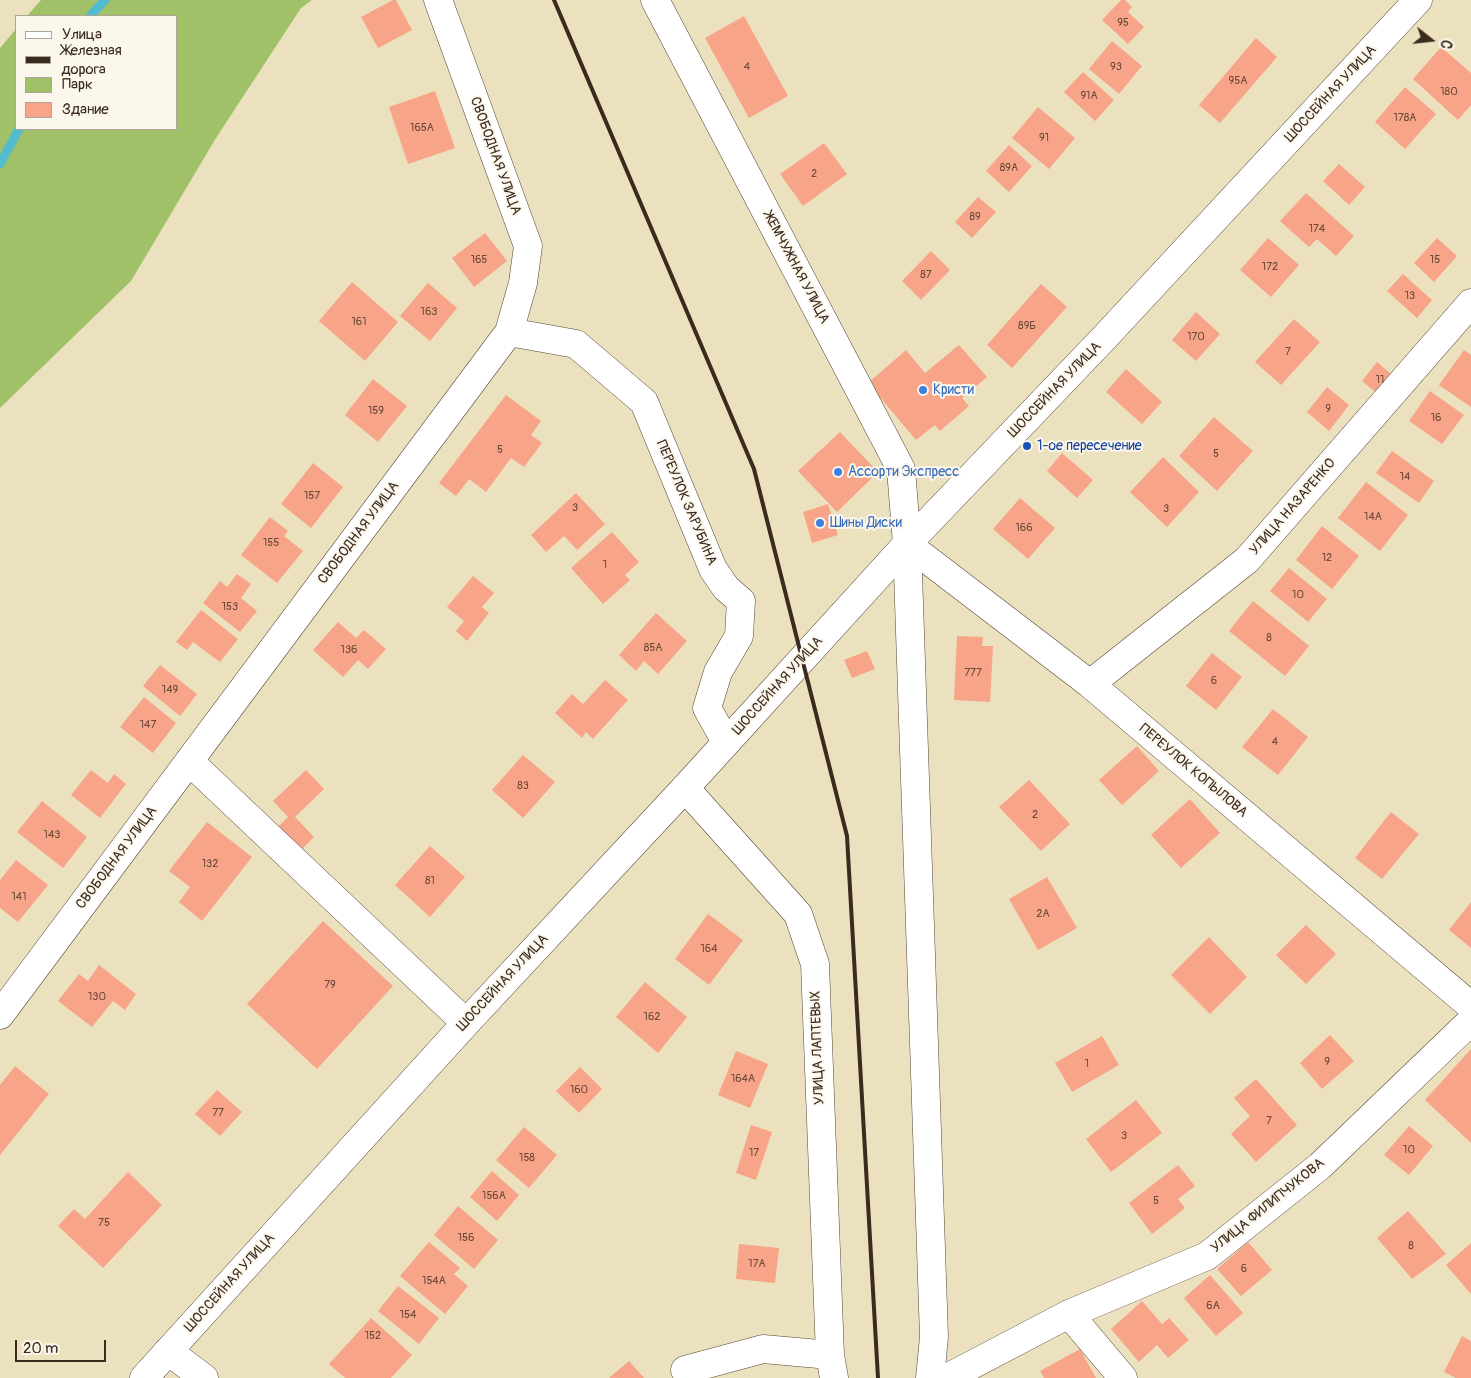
<!DOCTYPE html>
<meta charset="utf-8">
<style>
body{margin:0}
#map{position:relative;width:1471px;height:1378px;overflow:hidden;background:#ece1bf;font-family:Pangolin,sans-serif}
canvas{display:block}
.legend{position:absolute;left:15px;top:15px;width:162px;height:115px;box-sizing:border-box;background:#fbf7ec;border:1px solid #aea59a;margin:0;padding:6px 9px;list-style:none;font-size:15px;color:#3b2a1e}
.legend li{display:flex;align-items:center;gap:10px;height:25px}
.legend b{width:25px;border:1px solid #aea59a}
.north{position:absolute;left:1406px;top:15px;width:50px;height:50px;-webkit-text-stroke:4px #fbf7ec;paint-order:stroke;rotate:106deg;font-size:14px;font-weight:700;line-height:20px;text-align:center;color:#3b2a1e}
.north::after{content:'';display:block;margin:auto;width:18px;height:22px;background:#3b2a1e;clip-path:polygon(50% 0,100% 100%,50% 72%,0 100%)}
.scale{position:absolute;left:15px;top:1340px;width:91px;height:22px;box-sizing:border-box;border:2px solid #3b2a1e;border-top:0;padding-left:6px;font-size:15px;line-height:18px;white-space:nowrap;color:#3b2a1e;-webkit-text-stroke:4px #fbf7ec;paint-order:stroke}
</style>
<div id="map">
<canvas width="1471" height="1378"></canvas>
<ul class="legend">
<li><b style="height:6px;background:#fff"></b>Улица</li>
<li><b style="height:6px;background:#3b2a1e"></b>Железная дорога</li>
<li><b style="height:14px;background:#a1c169"></b>Парк</li>
<li><b style="height:14px;background:#f7a488"></b>Здание</li>
</ul>
<div class="north">С</div>
<div class="scale">20 m</div>
</div>
<script>
const c = document.querySelector('canvas').getContext('2d');
c.lineJoin = 'round';
function fillPath(path, color) {
  c.fillStyle = color;
  c.fill(path, 'evenodd');
}
function strokePath(path, color, width, dash) {
  c.strokeStyle = color;
  c.lineWidth = width;
  c.lineCap = dash ? 'butt' : 'round';
  c.setLineDash(dash || []);
  c.stroke(path);
}
function write(font, color, halo, rows, align = 'center') {
  c.font = font + ' Pangolin,sans-serif';
  c.lineWidth = 4;
  c.setLineDash([]);
  c.textBaseline = 'middle';
  c.strokeStyle = halo;
  c.fillStyle = color;
  for (const [text, x, y, turn = 0] of rows) {
    c.save();
    c.translate(x, y);
    c.rotate((+turn || 0) * Math.PI / 180);
    c.textAlign = isNaN(turn) ? turn : align;
    if (halo) c.strokeText(text, 0, 0);
    c.fillText(text, 0, 0);
    c.restore();
  }
}
const green = new Path2D(`
 M41 0H312L301 8 216 138 131 281 0 408V48L16 29V129H176V16H27Z`);
const stream = new Path2D(`
 M90 16 105 0
 M0 164 19 129`);
const building = new Path2D(`
 M393 0H396L412 30 378 48 361 17Z
 M1121 0H1125L1132 7 1128 12 1144 27 1128 44 1102 20Z
 M744 16 788 96 749 118 705 38Z
 M1256 38 1277 57 1220 123 1199 105Z
 M1112 41 1142 66 1119 94 1089 69Z
 M1441 47 1471 73V105L1458 120 1413 79Z
 M1083 72 1114 100 1095 121 1064 92Z
 M1405 87 1436 114 1405 149 1375 122Z
 M435 91 455 148 408 164 389 107Z
 M1038 107 1075 138 1049 169 1012 138Z
 M824 143 847 174 803 206 780 174Z
 M1009 145 1032 166 1009 192 986 171Z
 M1339 164 1365 187 1349 205 1323 181Z
 M1306 193 1354 236 1336 256 1317 239 1309 247 1280 221Z
 M978 197 996 212 972 238 955 222Z
 M485 233 507 261 474 287 452 258Z
 M1268 238 1299 265 1271 297 1240 270Z
 M1437 238 1457 256 1434 282 1414 263Z
 M931 251 950 270 921 300 902 281Z
 M1403 274 1432 300 1417 318 1387 291Z
 M352 282 398 322 365 361 319 321Z
 M428 283 457 308 430 341 400 316Z
 M1041 284 1067 307 1012 368 987 345Z
 M1196 312 1220 334 1196 361 1172 340Z
 M1294 319 1320 342 1281 385 1255 362Z
 M959 345 987 377 962 398 969 406 940 431 935 425 916 440 868 383 906 350 925 373Z
 M1464 350 1471 355V407L1439 385Z
 M1377 362 1398 380 1383 398 1362 381Z
 M1126 369 1162 402 1142 424 1106 392Z
 M373 379 407 406 378 442 345 415Z
 M1327 387 1349 405 1329 431 1307 412Z
 M1430 391 1464 415 1442 444 1409 421Z
 M506 395 541 421 531 435 542 443 524 467 511 458 486 492 469 479 456 496 439 483Z
 M1214 417 1253 451 1217 491 1179 456Z
 M840 432 878 472 837 512 798 471Z
 M1392 451 1434 481 1419 503 1376 473Z
 M1062 453 1093 480 1077 498 1047 471Z
 M1163 457 1199 492 1167 527 1130 492Z
 M313 463 343 487 311 528 281 504Z
 M1366 482 1408 515 1380 551 1338 518Z
 M576 493 605 524 577 550 564 536 546 552 531 535Z
 M1020 498 1055 528 1028 559 993 529Z
 M828 504 838 535 812 543 803 512Z
 M270 517 288 531 284 536 303 551 277 583 241 555Z
 M1322 526 1359 556 1332 589 1296 560Z
 M612 532 639 562 625 575 630 580 603 604 571 568Z
 M1289 568 1327 599 1308 622 1270 591Z
 M237 574 251 584 241 598 257 611 240 632 203 603 220 581 227 587Z
 M473 576 494 593 482 607 489 613 467 641 456 631 464 621 447 607Z
 M1253 601 1309 646 1285 676 1229 631Z
 M201 610 238 639 220 662 193 642 187 650 176 642Z
 M656 613 687 641 658 674 644 661 636 671 619 655Z
 M338 622 356 638 364 630 386 649 368 669 358 660 343 677 313 650Z
 M957 636 983 637 982 646H993L990 702 954 700Z
 M867 651 875 669 852 678 844 660Z
 M1212 653 1242 677 1216 710 1186 686Z
 M160 665 197 694 180 716 143 686Z
 M605 680 628 700 593 739 586 732 582 738 555 713 572 694 583 704Z
 M144 697 176 723 153 753 120 727Z
 M1273 709 1308 737 1278 775 1242 747Z
 M1137 746 1159 771 1122 805 1099 780Z
 M523 755 555 782 523 818 492 790Z
 M91 770 108 783 114 774 126 784 100 818 71 795Z
 M306 770 324 789 295 817 314 837 301 850 278 827 288 817 273 801Z
 M1029 780 1070 824 1041 851 999 807Z
 M1190 799 1220 833 1181 868 1151 835Z
 M42 801 87 837 63 868 17 832Z
 M1391 812 1419 834 1382 879 1355 858Z
 M207 822 252 857 202 921 179 902 190 887 169 871Z
 M430 846 465 877 430 917 395 885Z
 M16 860 48 885 18 922 0 908V880Z
 M1047 877 1077 928 1038 950 1009 899Z
 M1471 902V948L1449 930Z
 M708 914 743 940 709 985 675 959Z
 M323 921 393 986 317 1069 247 1004Z
 M1306 925 1336 954 1306 984 1276 955Z
 M1209 937 1247 977 1210 1014 1171 975Z
 M99 965 136 994 125 1010 113 1001 92 1027 58 1001 79 974 88 981Z
 M645 982 687 1017 658 1053 616 1017Z
 M1330 1035 1354 1061 1322 1089 1300 1063Z
 M1102 1036 1119 1065 1072 1092 1055 1063Z
 M1471 1049V1143L1425 1100Z
 M736 1051 768 1064 750 1108 718 1095Z
 M15 1066 49 1094 0 1155V1085Z
 M580 1067 602 1089 579 1113 556 1091Z
 M1256 1079 1297 1125 1256 1162 1231 1134 1250 1116 1234 1098Z
 M217 1090 242 1112 220 1136 195 1114Z
 M1136 1100 1162 1133 1111 1172 1086 1139Z
 M751 1125 772 1132 756 1180 736 1173Z
 M1409 1126 1433 1146 1409 1175 1384 1155Z
 M524 1127 557 1155 529 1188 496 1160Z
 M1178 1165 1195 1186 1178 1199 1185 1208 1152 1234 1129 1203Z
 M492 1171 519 1195 497 1221 470 1197Z
 M128 1172 162 1205 103 1268 58 1226 74 1209 85 1219Z
 M458 1206 498 1240 474 1269 434 1235Z
 M1408 1211 1446 1254 1412 1279 1377 1238Z
 M429 1242 460 1268 454 1274 468 1286 445 1314 400 1276Z
 M1248 1242 1272 1270 1241 1296 1217 1269Z
 M1471 1243V1294L1446 1265Z
 M739 1244 779 1248 775 1283 736 1279Z
 M1210 1275 1243 1313 1216 1336 1184 1298Z
 M398 1286 439 1318 419 1344 378 1311Z
 M1142 1301 1162 1324 1169 1318 1189 1340 1168 1358 1157 1345 1139 1362 1111 1329Z
 M371 1318 412 1355 391 1378H345L329 1364Z
 M1462 1336 1471 1341V1378H1456L1444 1372Z
 M1080 1349 1096 1378H1044L1040 1371Z
 M629 1361 644 1378H609Z`);
const minor = new Path2D(`
 M655 0 901 469 907 544 934 1337 930 1378
 M509 332 576 344 644 402 713 569 726 588 741 601 739 636 718 672 707 708 726 742
 M907 544 1090 684 1471 1006
 M1090 684 1247 560 1471 303
 M189 761 466 1023
 M685 788 798 914 815 964 830 1355 834 1378
 M0 1015 509 332 523 283 528 246 438 0
 M1069 1314 1123 1378
 M168 1351 204 1378
 M685 1370 763 1349 830 1355
 M947 1378 1069 1314 1207 1256 1320 1166 1471 1021`);
const major = new Path2D(`
 M144 1378 466 1023 685 788 907 544 1104 338 1418 0`);
const rail = new Path2D(`
 M554 0 754 469 847 836 878 1378`);
const markers = [
 [923,390,5,"#3f7fe0"],
 [1027,446,5,"#1a4fb4"],
 [838,472,5,"#3f7fe0"],
 [820,523,5,"#3f7fe0"]
];
const numberNames = [
 ["95",1123,23],
 ["4",747,67],
 ["93",1116,67],
 ["95А",1238,81],
 ["180",1449,92],
 ["91А",1089,96],
 ["178А",1405,118],
 ["165А",422,128],
 ["91",1044,138],
 ["89А",1009,168],
 ["2",814,174],
 ["89",975,217],
 ["174",1317,229],
 ["165",479,260],
 ["15",1435,260],
 ["172",1270,267],
 ["87",926,275],
 ["13",1410,296],
 ["163",429,312],
 ["161",359,322],
 ["89Б",1027,326],
 ["170",1196,337],
 ["7",1288,352],
 ["11",1380,380],
 ["9",1328,409],
 ["159",376,411],
 ["16",1436,418],
 ["5",500,450],
 ["5",1216,454],
 ["14",1405,477],
 ["157",312,496],
 ["3",575,508],
 ["3",1166,509],
 ["14А",1373,517],
 ["166",1024,528],
 ["155",271,543],
 ["12",1327,558],
 ["1",605,565],
 ["10",1298,595],
 ["153",230,607],
 ["8",1269,638],
 ["85А",653,648],
 ["136",349,650],
 ["777",973,673],
 ["6",1214,681],
 ["149",170,690],
 ["147",148,725],
 ["4",1275,742],
 ["83",523,786],
 ["2",1035,815],
 ["143",52,835],
 ["132",210,864],
 ["81",430,881],
 ["141",19,897],
 ["2А",1043,914],
 ["164",709,949],
 ["79",330,985],
 ["130",97,997],
 ["162",652,1017],
 ["9",1327,1062],
 ["1",1087,1064],
 ["164А",743,1079],
 ["160",579,1090],
 ["77",218,1113],
 ["7",1269,1121],
 ["3",1124,1136],
 ["10",1409,1150],
 ["17",754,1153],
 ["158",527,1158],
 ["156А",494,1196],
 ["5",1156,1201],
 ["75",104,1223],
 ["156",466,1238],
 ["8",1411,1246],
 ["17А",757,1264],
 ["6",1244,1269],
 ["154А",434,1281],
 ["6А",1213,1306],
 ["154",408,1315],
 ["152",373,1336]
];
const streetNames = [
 ["ШОССЕЙНАЯ УЛИЦА",1331,94,-47],
 ["СВОБОДНАЯ УЛИЦА",495,156,70],
 ["ЖЕМЧУЖНАЯ УЛИЦА",796,268,62],
 ["ШОССЕЙНАЯ УЛИЦА",1055,390,-46],
 ["ПЕРЕУЛОК ЗАРУБИНА",686,503,67],
 ["УЛИЦА НАЗАРЕНКО",1293,507,-49],
 ["СВОБОДНАЯ УЛИЦА",359,533,-53],
 ["ШОССЕЙНАЯ УЛИЦА",778,686,-48],
 ["ПЕРЕУЛОК КОПЫЛОВА",1193,771,40],
 ["СВОБОДНАЯ УЛИЦА",117,858,-53],
 ["ШОССЕЙНАЯ УЛИЦА",503,983,-47],
 ["УЛИЦА ЛАПТЕВЫХ",818,1048,-92],
 ["УЛИЦА ФИЛИПЧУКОВА",1268,1206,-39],
 ["ШОССЕЙНАЯ УЛИЦА",230,1283,-48]
];
const shopNames = [
 ["Кристи",933,390],
 ["Ассорти Экспресс",848,472],
 ["Шины Диски",830,523]
];
const transitNames = [
 ["1-ое пересечение",1037,446]
];
fillPath(green, '#a1c169');
strokePath(stream, '#52bccf', 9);
fillPath(building, '#f7a488');
strokePath(minor, '#564536', 29);
strokePath(major, '#564536', 29);
strokePath(minor, '#fff', 28);
strokePath(major, '#fff', 28);
strokePath(rail, '#3b2a1e', 4);
for (const [x, y, r, color] of markers) {
  const dot = new Path2D();
  dot.arc(x, y, r, 0, 2 * Math.PI);
  c.fillStyle = color;
  c.fill(dot);
  strokePath(dot, '#fbf7ec', 2);
}
write('11px', '#6a4838', null, numberNames);
write('14px', '#3b2a1e', '#fbf7ec', streetNames);
write('14px', '#366cbe', '#fbf7ec', shopNames, 'left');
write('14px', '#164399', '#fbf7ec', transitNames, 'left');
</script>
